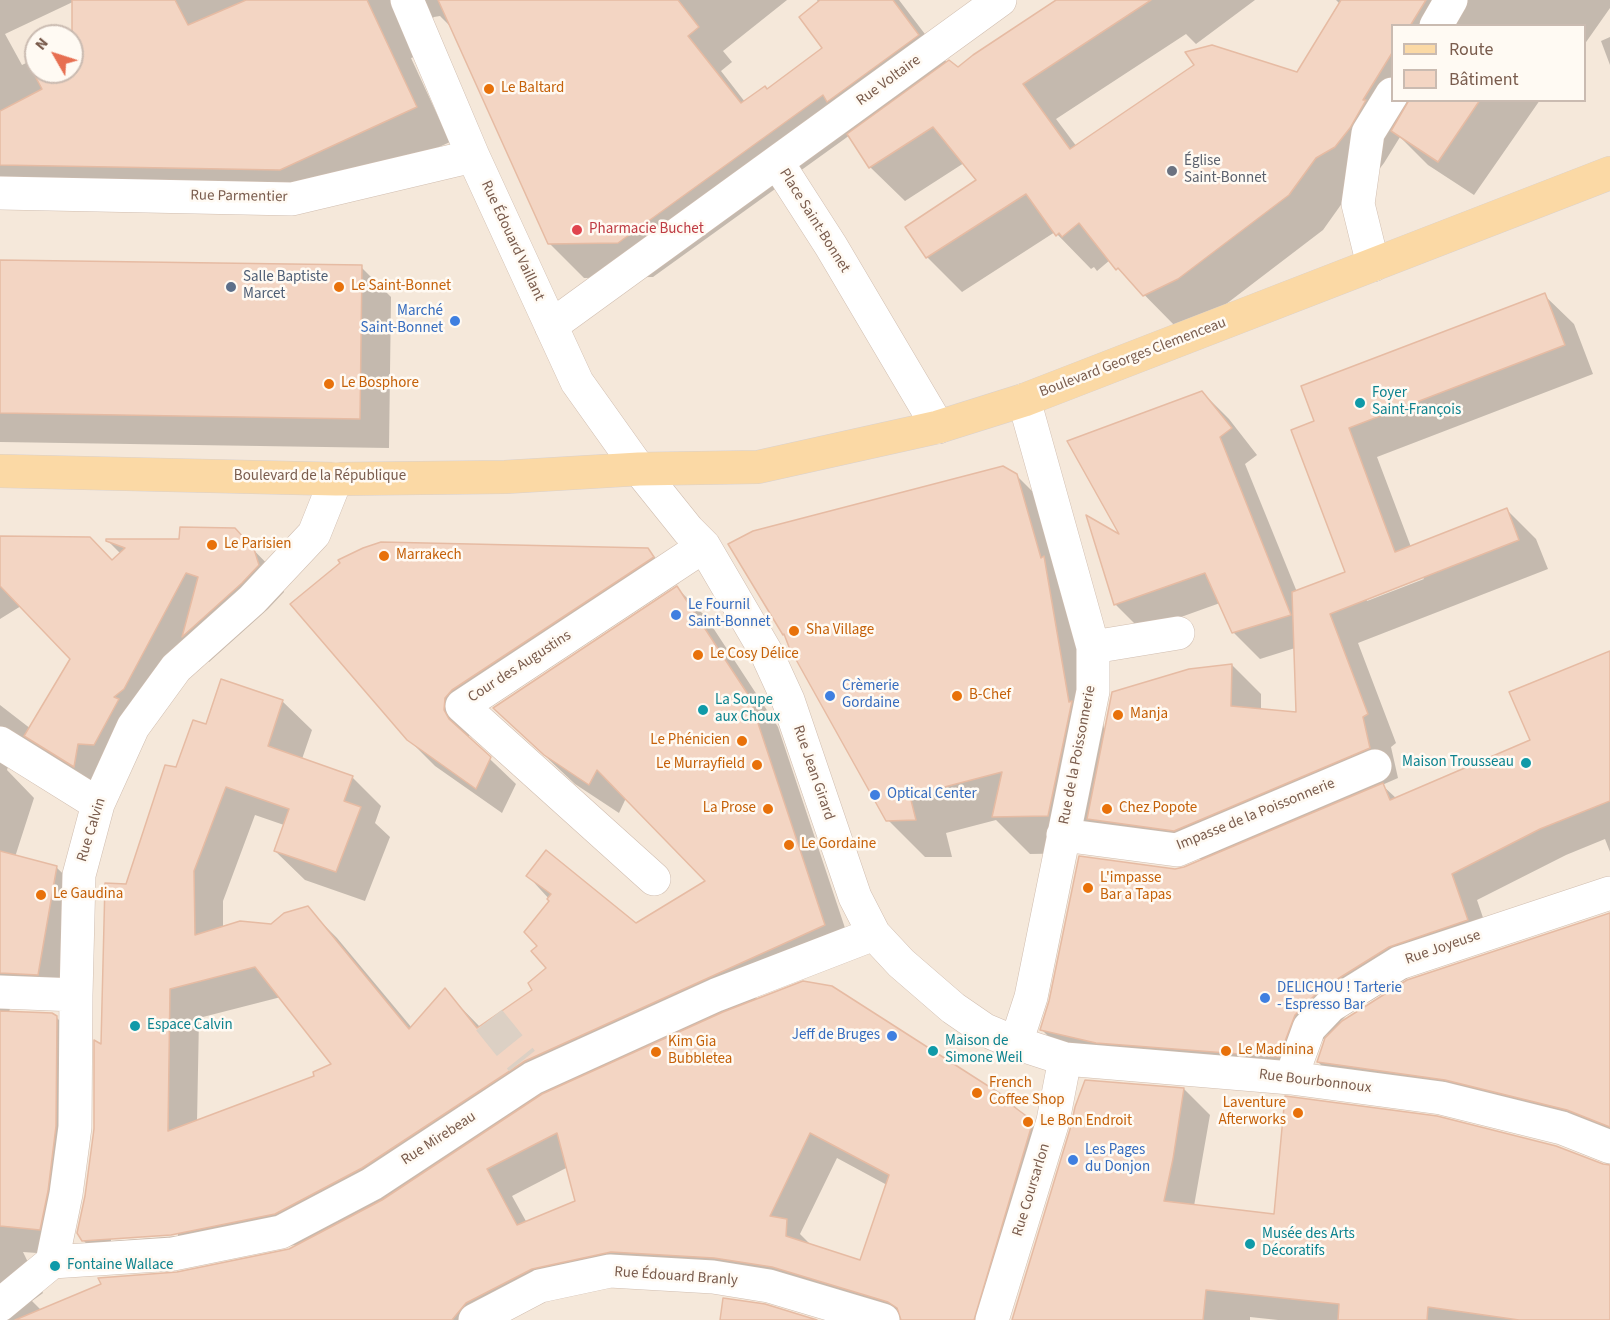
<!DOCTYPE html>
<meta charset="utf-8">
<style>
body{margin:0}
#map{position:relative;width:1610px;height:1320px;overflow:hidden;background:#fdf6ec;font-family:"Source Sans 3",sans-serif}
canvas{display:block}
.legend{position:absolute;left:1391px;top:24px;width:195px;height:78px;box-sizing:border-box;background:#fffaf3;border:2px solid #cabbb1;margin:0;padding:8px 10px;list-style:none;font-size:18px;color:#7a5c4d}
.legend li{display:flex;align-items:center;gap:12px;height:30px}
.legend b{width:30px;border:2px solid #cabbb1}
.north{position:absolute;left:24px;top:24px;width:60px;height:60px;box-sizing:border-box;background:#fffaf3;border:2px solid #cabbb1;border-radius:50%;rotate:309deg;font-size:16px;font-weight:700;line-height:24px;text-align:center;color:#7a5c4d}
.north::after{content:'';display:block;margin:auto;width:21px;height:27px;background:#e76f51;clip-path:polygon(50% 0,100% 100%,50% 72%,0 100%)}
</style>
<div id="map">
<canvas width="1610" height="1320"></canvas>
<ul class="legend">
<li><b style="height:8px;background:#fbd9a5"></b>Route</li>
<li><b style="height:16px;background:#f3d5c3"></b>Bâtiment</li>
</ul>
<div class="north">N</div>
</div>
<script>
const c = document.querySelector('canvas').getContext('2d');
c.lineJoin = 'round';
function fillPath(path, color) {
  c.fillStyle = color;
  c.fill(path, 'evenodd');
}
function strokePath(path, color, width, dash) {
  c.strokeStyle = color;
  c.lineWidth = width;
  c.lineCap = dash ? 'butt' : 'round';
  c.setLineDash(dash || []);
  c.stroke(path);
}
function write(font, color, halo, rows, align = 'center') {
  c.font = font + ' "Source Sans 3",sans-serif';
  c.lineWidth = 5;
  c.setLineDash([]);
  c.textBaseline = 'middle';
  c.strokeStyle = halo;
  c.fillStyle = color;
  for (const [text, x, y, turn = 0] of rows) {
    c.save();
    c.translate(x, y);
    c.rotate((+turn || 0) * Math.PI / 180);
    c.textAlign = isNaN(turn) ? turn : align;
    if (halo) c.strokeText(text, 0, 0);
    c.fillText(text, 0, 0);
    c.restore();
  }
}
const residential = new Path2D(`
 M0 0H1610V1320H0ZM1392 26H1584V100H1392ZM36 36H72V72H36Z`);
const shadow = new Path2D(`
 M0 0H77L5 34 22 65 36 58V72H72V40L80 0H787L723 51 732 62 721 71 745 102 767 91 825 48 819 3 817 0H899L947 63 958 69 1059 0H1255L1196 44 1186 34 1056 119 1077 147 1298 74 1340 4 1336 0H1610V8L1584 45V26H1392V100H1540L1474 195 1428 165 1400 137 1384 163 1370 181 1350 192 1323 230 1213 314 1179 330 1110 260 1097 271 1094 267 1091 269 1055 232 962 292 927 257 978 180 964 163 905 201 870 167 850 135 653 277 584 278 549 243 452 28 440 16 434 17 427 23 428 53 411 58 450 142 315 204 0 198Z
 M1610 37V65L1601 41Z
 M0 261 361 267 391 297 389 448 0 442Z
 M1544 295 1574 324 1593 374 1377 457 1411 547 1507 510 1536 539 1548 569 1358 643 1396 743 1391 747 1398 778 1382 785 1397 799 1532 741 1610 652V852L1605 839 1566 855 1477 900 1493 947 1416 973 1346 1016 1340 1022 1610 913V1142L1344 1088 1318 1062 1328 1034 1321 1042 1305 1082 1068 1056 1042 1030 1175 870 1184 869 1206 860 1118 848 1092 822 1086 853 1030 854 996 820 946 833 952 857H925L888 820 787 638 730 544 1016 475 1054 513 1081 595 1105 734 1232 665 1261 694V710L1298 713 1295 648 1260 659 1233 632 1220 603 1142 631 1115 604 1123 539 1202 392 1229 419 1257 455 1245 464 1297 592 1347 573 1316 422ZM1422 576 1424 579 1367 601 1366 598Z
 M234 530 280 577 284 592 268 609 209 662 189 642 100 792 10 760 7 770 34 798 15 857 56 867 83 893 64 1000 10 1008 9 1013 56 1017 83 1044 65 1255 23 1252 43 1293 32 1301 41 1310 177 1274 290 1250 300 1244 200 1264 112 1270 83 1240 102 1046 127 885 177 769 207 726 282 701 312 730 302 759 352 777 381 806 375 823 390 837 365 901 305 880 275 851 284 825 255 815 223 901V928L271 925 307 908 337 938 412 1028 445 991 480 1027 533 991 548 968 539 946 551 901 528 876 635 924 708 882 626 798 619 813 575 784 495 709 677 588 706 617 778 727 854 955 755 998 1009 1101 1059 1148 1006 1320H890L638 1278 558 1295 510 1320H0V705L31 729 72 659 21 606 0 619V537L112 561 121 554 107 540H181ZM281 997 334 1065 315 1076 197 1122 199 1018ZM837 1158 887 1185 860 1261 812 1246 800 1234ZM568 1167 577 1202 527 1223 512 1196ZM178 1233V1236L111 1241V1238Z
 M647 549 679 583 477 716 470 725 469 737 472 742 516 784 502 813 435 766 408 739 292 604Z
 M1184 1089 1210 1115 1194 1206 1275 1216 1610 1167V1320H1278L1250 1317V1320H1013Z`);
const building = new Path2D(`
 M72 0H175L188 25 246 0H367L417 107 280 170 0 165V111L42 89 27 61 36 56V72H72Z
 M438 0H678L699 27 688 36 741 103 765 86 767 89 822 48 799 17 820 0H893L919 35 827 102 823 95 618 243 548 244Z
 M1056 0H1151L1023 84 1070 149 1194 65 1185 52 1212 45 1297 72 1341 0H1426L1410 26H1392V53L1363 100H1366L1350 128 1335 147 1316 158 1289 195 1178 279 1143 296 1118 268 1116 270 1079 223 1062 237 1059 233 1056 236 1026 194 926 258 905 227 976 180 933 127 869 168 847 134 949 60 958 67 973 55Z
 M1409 100H1480L1438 162 1391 131Z
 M0 260 362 265 360 419 0 413Z
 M1545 293 1565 345 1349 428 1395 552 1507 508 1519 540 1330 614 1368 714 1363 717 1370 748 1174 831 1087 819 1112 692 1189 669 1232 664 1231 706 1296 712 1292 592 1345 572 1291 430 1314 421 1301 386Z
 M1202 391 1232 428 1220 437 1291 615 1232 633 1205 573 1114 605 1086 515 1119 534 1067 441Z
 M1003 466 1017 474 1041 558 1044 556 1069 702 1072 701 1048 816 992 817 1002 772 910 796 916 820 886 821 789 647 784 634 783 635 728 544 753 531Z
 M180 527 235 528 254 549 259 565 242 583 182 637 198 577 186 573 124 689 114 697 119 699 94 745 78 744 74 767 24 736 70 659 0 586V536L90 537 112 560 125 548 106 541V539H179Z
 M381 542 648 548 654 557 452 690 445 698 444 710 449 719 491 757 476 789 407 740 290 604 340 563 338 560 363 548Z
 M677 586 749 696 825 925 525 1061 362 1168 275 1214 171 1235 82 1241 77 1233 85 1196 94 1129V1040L101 1044 105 883 126 884 165 765 176 767 193 720 206 724 221 679 283 700 268 746 353 776 344 801 361 807 336 872 274 851 289 809 226 787 194 871 195 935 240 921 271 924 284 913 308 906 409 1029 445 988 477 1028 532 990 528 983 546 968 531 951 537 946 524 932 549 901 547 899 551 894 526 876 546 850 636 923 705 881 597 770 589 785 544 755 493 708ZM255 967 331 1064 313 1072 314 1076 168 1131 170 989Z
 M1610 651V801L1540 829 1452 874 1468 920 1389 947 1320 990 1295 1015 1279 1057 1096 1043 1040 1030 1049 1001 1079 856 1175 869 1184 867 1383 783 1390 800 1530 740 1509 692Z
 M0 851 57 866 38 975 0 973Z
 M1610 913V1127L1567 1110 1445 1080 1317 1062 1325 1038 1342 1021 1407 980Z
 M803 981 832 986 1010 1100 1009 1103 1033 1121 974 1320H901L897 1308 888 1302 772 1267 714 1258 611 1252 532 1269 466 1303 452 1320H15L101 1284 98 1278 177 1272 289 1249 382 1200 542 1094 723 1012ZM557 1133 575 1201 517 1225 487 1169ZM810 1133 889 1175 860 1260 786 1236 787 1219 770 1216Z
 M0 1011 52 1013 57 1016 56 1126 48 1191 40 1230 0 1226Z
 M1085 1080 1184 1088 1173 1159 1164 1201 1274 1214 1285 1096 1437 1116 1556 1146 1603 1164 1610 1165V1320H1519L1428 1307 1427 1320H1338L1339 1304 1206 1290 1203 1320H1012L1071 1126 1075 1107Z
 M723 1298 765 1304 817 1320H720Z`);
const minorTunnel = new Path2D(`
 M489 1020 522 1061`);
const minor = new Path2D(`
 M407 0 473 156 577 382 639 469 688 530 704 546 766 652 788 700 855 897 874 934 901 963 953 1008 985 1030 1016 1043 1065 1059 1291 1078 1441 1098 1562 1128 1610 1147
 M1436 26 1451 0
 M777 162 831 246 938 427
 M0 193 292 199 473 156
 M1373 265 1358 204 1368 133 1392 94
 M551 326 1000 0
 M1093 647 1178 633
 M0 743 98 804
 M1063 835 1177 850 1375 766
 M654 879 462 706 704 546
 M0 992 76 995
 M1016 1043 1031 997 1093 691V647L1024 400
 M1291 1078 1309 1028 1330 1006 1399 963 1610 893
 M52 1262 66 1194 75 1127 76 995 79 875 98 804 133 727 176 668 252 600 314 534 336 479
 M0 1305 52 1262 173 1254 281 1232 372 1184 533 1078 716 995 874 934
 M475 1320 540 1286 610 1271 713 1277 769 1286 883 1320
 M992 1320 1053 1121 1065 1059`);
const major = new Path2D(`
 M0 471 336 479 505 477 639 469 758 467 938 427 1024 400 1610 173`);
const markers = [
 [489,89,6,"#e8710a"],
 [1172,171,6,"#6b7280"],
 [577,230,6,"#e0444e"],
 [231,287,6,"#5c6f8a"],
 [339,287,6,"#e8710a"],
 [455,321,6,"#3f7fe0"],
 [329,384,6,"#e8710a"],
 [1360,403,6,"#0f9aa8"],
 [212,545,6,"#e8710a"],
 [384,556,6,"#e8710a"],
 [676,615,6,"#3f7fe0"],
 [794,631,6,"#e8710a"],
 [698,655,6,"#e8710a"],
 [830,696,6,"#3f7fe0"],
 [957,696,6,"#e8710a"],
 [703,710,6,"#0f9aa8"],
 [1118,715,6,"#e8710a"],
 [742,741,6,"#e8710a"],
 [1526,763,6,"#0f9aa8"],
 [757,765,6,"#e8710a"],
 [875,795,6,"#3f7fe0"],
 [768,809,6,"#e8710a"],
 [1107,809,6,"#e8710a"],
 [789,845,6,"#e8710a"],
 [1088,888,6,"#e8710a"],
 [41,895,6,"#e8710a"],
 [1265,998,6,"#3f7fe0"],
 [135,1026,6,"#0f9aa8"],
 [892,1036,6,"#3f7fe0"],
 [933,1051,6,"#0f9aa8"],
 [1226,1051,6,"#e8710a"],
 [656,1052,6,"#e8710a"],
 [977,1093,6,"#e8710a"],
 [1298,1113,6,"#e8710a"],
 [1028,1122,6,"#e8710a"],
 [1073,1160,6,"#3f7fe0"],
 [1250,1244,6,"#0f9aa8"],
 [55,1266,6,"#0f9aa8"]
];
const streetNames = [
 ["Rue Voltaire",889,81,-36],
 ["Rue Parmentier",239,197,1],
 ["Place Saint-Bonnet",814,221,58],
 ["Rue Édouard Vaillant",512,241,65],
 ["Boulevard Georges Clemenceau",1133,358,-21],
 ["Boulevard de la République",320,477],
 ["Cour des Augustins",520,667,-33],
 ["Rue de la Poissonnerie",1078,755,-79],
 ["Rue Jean Girard",813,773,71],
 ["Impasse de la Poissonnerie",1256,815,-22],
 ["Rue Calvin",92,830,-73],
 ["Rue Joyeuse",1443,948,-19],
 ["Rue Bourbonnoux",1315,1082,7],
 ["Rue Mirebeau",439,1139,-33],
 ["Rue Coursarlon",1032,1190,-73],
 ["Rue Édouard Branly",676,1277,4]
];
const foodNames = [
 ["Le Baltard",501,89],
 ["Le Saint-Bonnet",351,287],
 ["Le Bosphore",341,384],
 ["Le Parisien",224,545],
 ["Marrakech",396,556],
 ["Sha Village",806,631],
 ["Le Cosy Délice",710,655],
 ["B-Chef",969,696],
 ["Manja",1130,715],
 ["Le Phénicien",730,741,"right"],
 ["Le Murrayfield",745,765,"right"],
 ["La Prose",756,809,"right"],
 ["Chez Popote",1119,809],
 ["Le Gordaine",801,845],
 ["L'impasse",1100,879],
 ["Bar a Tapas",1100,896],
 ["Le Gaudina",53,895],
 ["Kim Gia",668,1043],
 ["Bubbletea",668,1060],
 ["Le Madinina",1238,1051],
 ["French",989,1084],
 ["Coffee Shop",989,1101],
 ["Laventure",1286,1104,"right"],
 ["Afterworks",1286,1121,"right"],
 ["Le Bon Endroit",1040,1122]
];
const worshipNames = [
 ["Église",1184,162],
 ["Saint-Bonnet",1184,179]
];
const healthNames = [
 ["Pharmacie Buchet",589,230]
];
const serviceNames = [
 ["Salle Baptiste",243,278],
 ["Marcet",243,295]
];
const shopNames = [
 ["Marché",443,312,"right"],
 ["Saint-Bonnet",443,329,"right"],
 ["Le Fournil",688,606],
 ["Saint-Bonnet",688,623],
 ["Crèmerie",842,687],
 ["Gordaine",842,704],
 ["Optical Center",887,795],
 ["DELICHOU ! Tarterie",1277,989],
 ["- Espresso Bar",1277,1006],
 ["Jeff de Bruges",880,1036,"right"],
 ["Les Pages",1085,1151],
 ["du Donjon",1085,1168]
];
const cultureNames = [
 ["Foyer",1372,394],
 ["Saint-François",1372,411],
 ["La Soupe",715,701],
 ["aux Choux",715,718],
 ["Maison Trousseau",1514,763,"right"],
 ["Espace Calvin",147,1026],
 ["Maison de",945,1042],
 ["Simone Weil",945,1059],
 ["Musée des Arts",1262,1235],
 ["Décoratifs",1262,1252],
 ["Fontaine Wallace",67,1266]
];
fillPath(residential, '#f5e8da');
fillPath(shadow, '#0003');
fillPath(building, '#f3d5c3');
strokePath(building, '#e6bba3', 1.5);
strokePath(minorTunnel, '#dcd0c4', 33, [33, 16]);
strokePath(minor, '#d1beb0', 34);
strokePath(major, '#dad1cd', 34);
strokePath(minor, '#fff', 33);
strokePath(major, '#fbd9a5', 33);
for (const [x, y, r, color] of markers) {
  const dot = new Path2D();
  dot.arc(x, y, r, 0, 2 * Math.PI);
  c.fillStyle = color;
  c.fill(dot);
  strokePath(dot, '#fffaf3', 2);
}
write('15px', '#7a5c4d', '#fffaf3', streetNames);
write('15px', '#c56008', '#fffaf3', foodNames, 'left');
write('15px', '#5b616d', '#fffaf3', worshipNames, 'left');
write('15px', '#be3a42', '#fffaf3', healthNames, 'left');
write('15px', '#4e5e75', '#fffaf3', serviceNames, 'left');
write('15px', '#366cbe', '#fffaf3', shopNames, 'left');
write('15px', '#0d838f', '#fffaf3', cultureNames, 'left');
</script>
